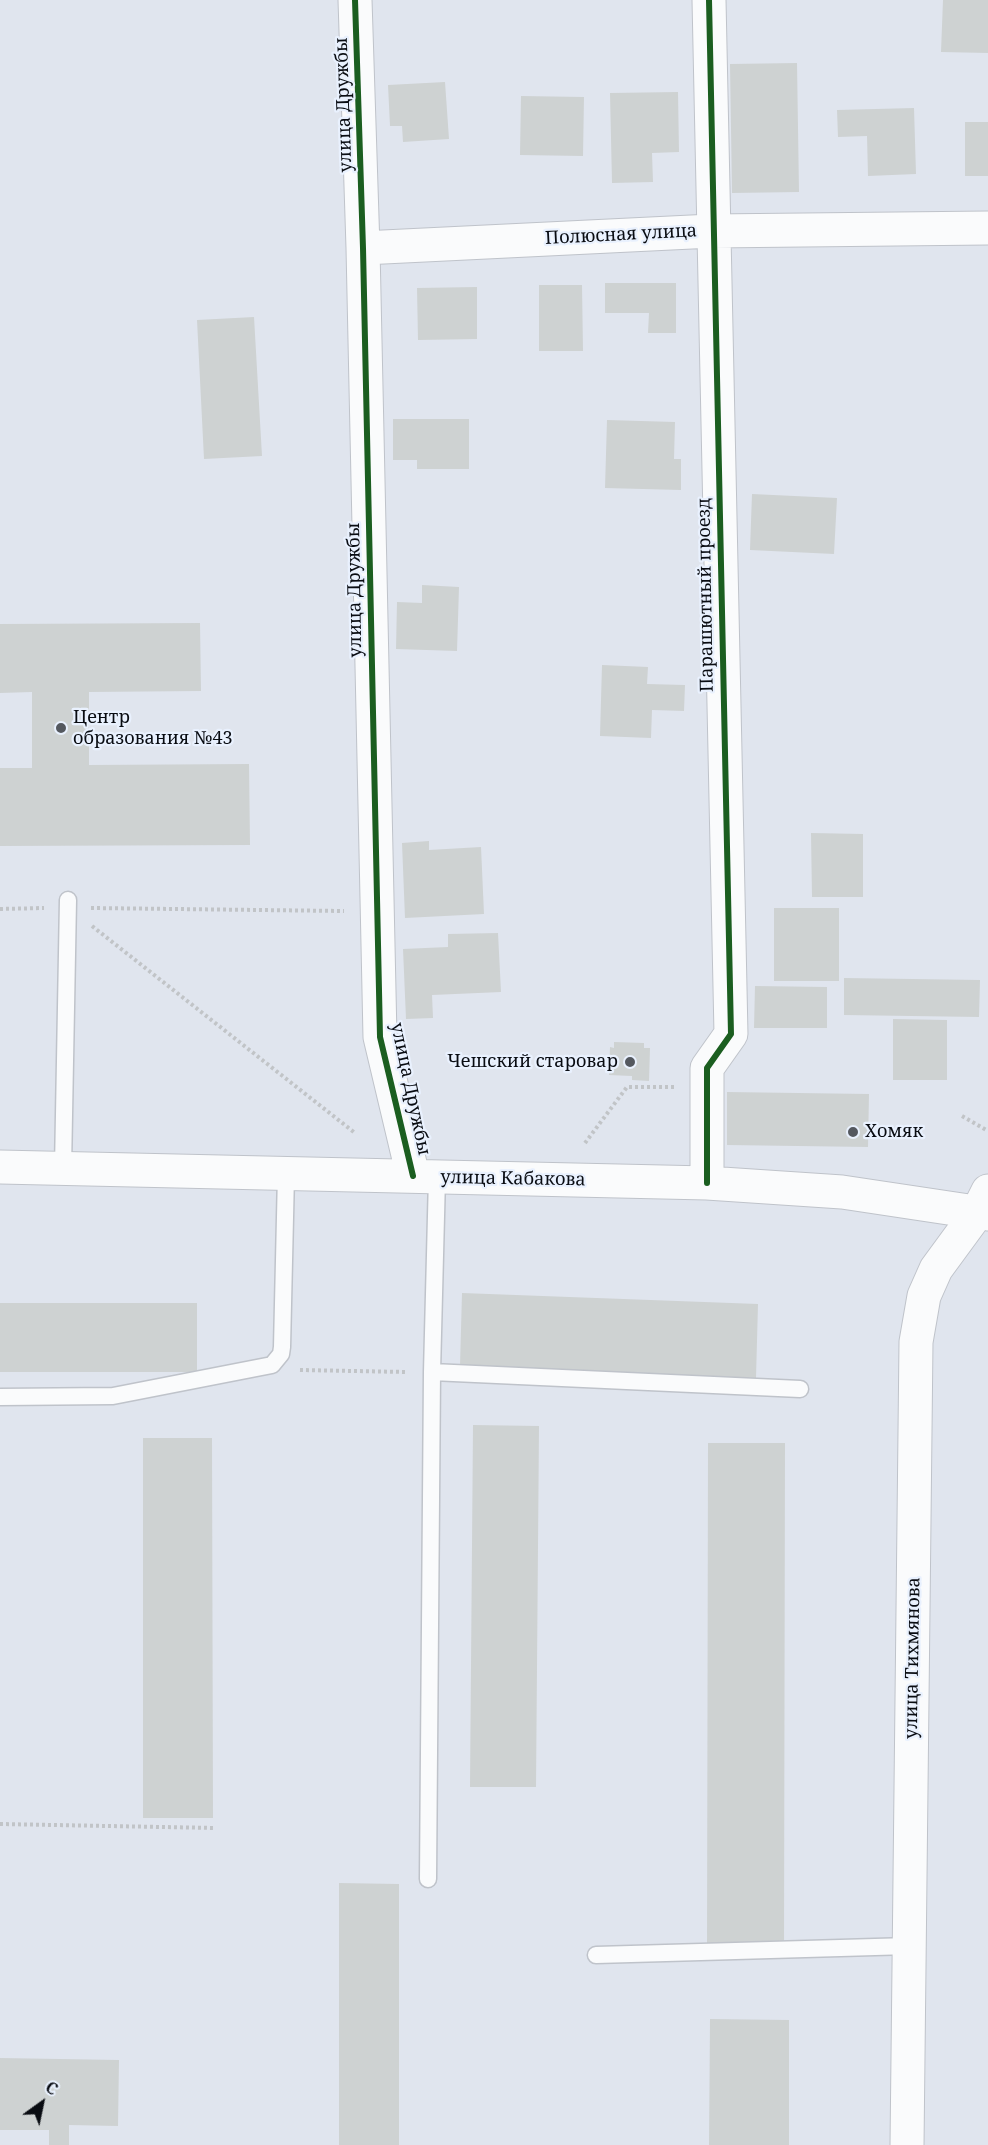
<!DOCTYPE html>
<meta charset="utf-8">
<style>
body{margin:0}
#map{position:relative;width:988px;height:2145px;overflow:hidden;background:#e0e5ee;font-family:"Noto Serif",serif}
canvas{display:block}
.north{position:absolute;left:12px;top:2073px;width:60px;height:60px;-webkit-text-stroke:4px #e9f1fe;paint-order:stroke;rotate:33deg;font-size:16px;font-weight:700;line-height:24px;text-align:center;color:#090c12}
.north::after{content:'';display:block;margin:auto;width:21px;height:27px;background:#090c12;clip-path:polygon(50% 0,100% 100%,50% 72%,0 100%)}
</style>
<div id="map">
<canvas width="988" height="2145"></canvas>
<div class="north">С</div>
</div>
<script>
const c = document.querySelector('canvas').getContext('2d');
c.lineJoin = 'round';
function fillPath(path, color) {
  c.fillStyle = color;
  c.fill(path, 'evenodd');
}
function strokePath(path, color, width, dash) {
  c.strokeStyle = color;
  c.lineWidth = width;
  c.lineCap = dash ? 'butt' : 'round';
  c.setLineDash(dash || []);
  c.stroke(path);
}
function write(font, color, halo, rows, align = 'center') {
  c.font = font + ' "Noto Serif",serif';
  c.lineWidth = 4.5;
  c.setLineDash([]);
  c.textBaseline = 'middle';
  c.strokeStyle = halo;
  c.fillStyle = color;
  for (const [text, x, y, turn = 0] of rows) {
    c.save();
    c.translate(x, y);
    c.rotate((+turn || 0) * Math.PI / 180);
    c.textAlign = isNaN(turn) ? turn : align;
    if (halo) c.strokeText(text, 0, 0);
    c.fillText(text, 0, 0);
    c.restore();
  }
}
const building = new Path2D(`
 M943 0H988V53L941 52Z
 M797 63 799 192 732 193 730 64Z
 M445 82 449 139 403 142 402 126H390L388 85Z
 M678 92 679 152 652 153 653 182 612 183 610 93Z
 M521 96 584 97 583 156 520 155Z
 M914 108 916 174 868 176 867 136 838 137 837 110Z
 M965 122H988V176H965Z
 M605 283H676V333H648L649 313H605Z
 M539 285H582L583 351H539Z
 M477 287V339L418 340 417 288Z
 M254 317 262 456 204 459 197 320Z
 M393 419H469V469H417V460H393Z
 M607 420 675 422 674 459H681V490L605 488Z
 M752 494 837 498 834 554 750 550Z
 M422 585 459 587 457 651 396 649 397 602 422 603Z
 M200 623 201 691 89 692V765L249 764 250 845 0 846V768H32V692L0 693V624Z
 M602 665 648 667 647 684 685 685 684 711 652 710 651 738 600 736Z
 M811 833 863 834V897H812Z
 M429 841V850L481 847 484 914 405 918 402 843Z
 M774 908H839V981H774Z
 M498 933 501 992 432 995 433 1018 406 1019 403 949 448 947V934Z
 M844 978 980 980 979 1017 844 1015Z
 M755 986 827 987V1028H754Z
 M893 1019 947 1020V1080H893Z
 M614 1042 644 1043V1048H650L649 1081 632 1080V1076L609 1075 610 1047 614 1048Z
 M727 1092 869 1094 868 1147 727 1145Z
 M462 1293 758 1304 756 1378 460 1366Z
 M0 1303H197V1372H0Z
 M473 1425 539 1426 536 1787H470Z
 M143 1438H212L213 1818H143Z
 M708 1443H785L784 1949H707Z
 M339 1883 399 1884V2145H339Z
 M710 2019 789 2020V2145H709Z
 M0 2058 119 2060 118 2126 69 2125V2145H49V2130H0Z`);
const path = new Path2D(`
 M91 908 344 911
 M0 909 44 908
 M92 926 355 1133
 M962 1116 988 1131
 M585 1143 627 1087H676
 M300 1370 407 1372
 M0 1824 216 1828`);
const lane = new Path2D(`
 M63 1168 68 900
 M432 1372 800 1389
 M0 1397 113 1396 272 1365 281 1354 282 1347 286 1174
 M428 1879 432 1372 437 1177
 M596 1955 910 1946`);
const street = new Path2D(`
 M355 0 363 248 380 1037 413 1176
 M363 248 712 231 988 228
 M0 1167 707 1183 842 1192 988 1214
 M707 1183V1068L731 1034 709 0`);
const secondary = new Path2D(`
 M907 2145 916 1342 924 1296 936 1269 977 1213 988 1191`);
const cycleway = new Path2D(`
 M355 0 363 248 380 1037 413 1176
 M707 1183V1068L731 1034 709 0`);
const markers = [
 [61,728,6,"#54585f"],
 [630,1062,6,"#54585f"],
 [853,1132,6,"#54585f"]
];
const streetNames = [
 ["улица Дружбы",344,105,-92],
 ["Полюсная улица",621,235,-3],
 ["улица Дружбы",355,590,-91],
 ["Парашютный проезд",706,595,-91],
 ["улица Дружбы",410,1089,78],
 ["улица Кабакова",513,1179,1],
 ["улица Тихмянова",913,1658,-89]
];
const poiNames = [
 ["Центр",73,718],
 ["образования №43",73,739],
 ["Чешский старовар",618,1062,"right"],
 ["Хомяк",865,1132]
];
fillPath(building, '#ced2d2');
strokePath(lane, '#bfc3ca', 19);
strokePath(street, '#bfc3ca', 35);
strokePath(secondary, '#bfc3ca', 35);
strokePath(path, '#c1c4c7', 4, [3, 3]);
strokePath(lane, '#fafbfc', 16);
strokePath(street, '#fafbfc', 33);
strokePath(secondary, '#fafbfc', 33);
strokePath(cycleway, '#1b5e20', 6);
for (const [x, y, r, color] of markers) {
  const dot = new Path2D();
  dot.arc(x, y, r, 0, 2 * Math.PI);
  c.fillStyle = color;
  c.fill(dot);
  strokePath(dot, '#e9f1fe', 2);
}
write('18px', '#090c12', '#e9f1fe', streetNames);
write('18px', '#090c12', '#e9f1fe', poiNames, 'left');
</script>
